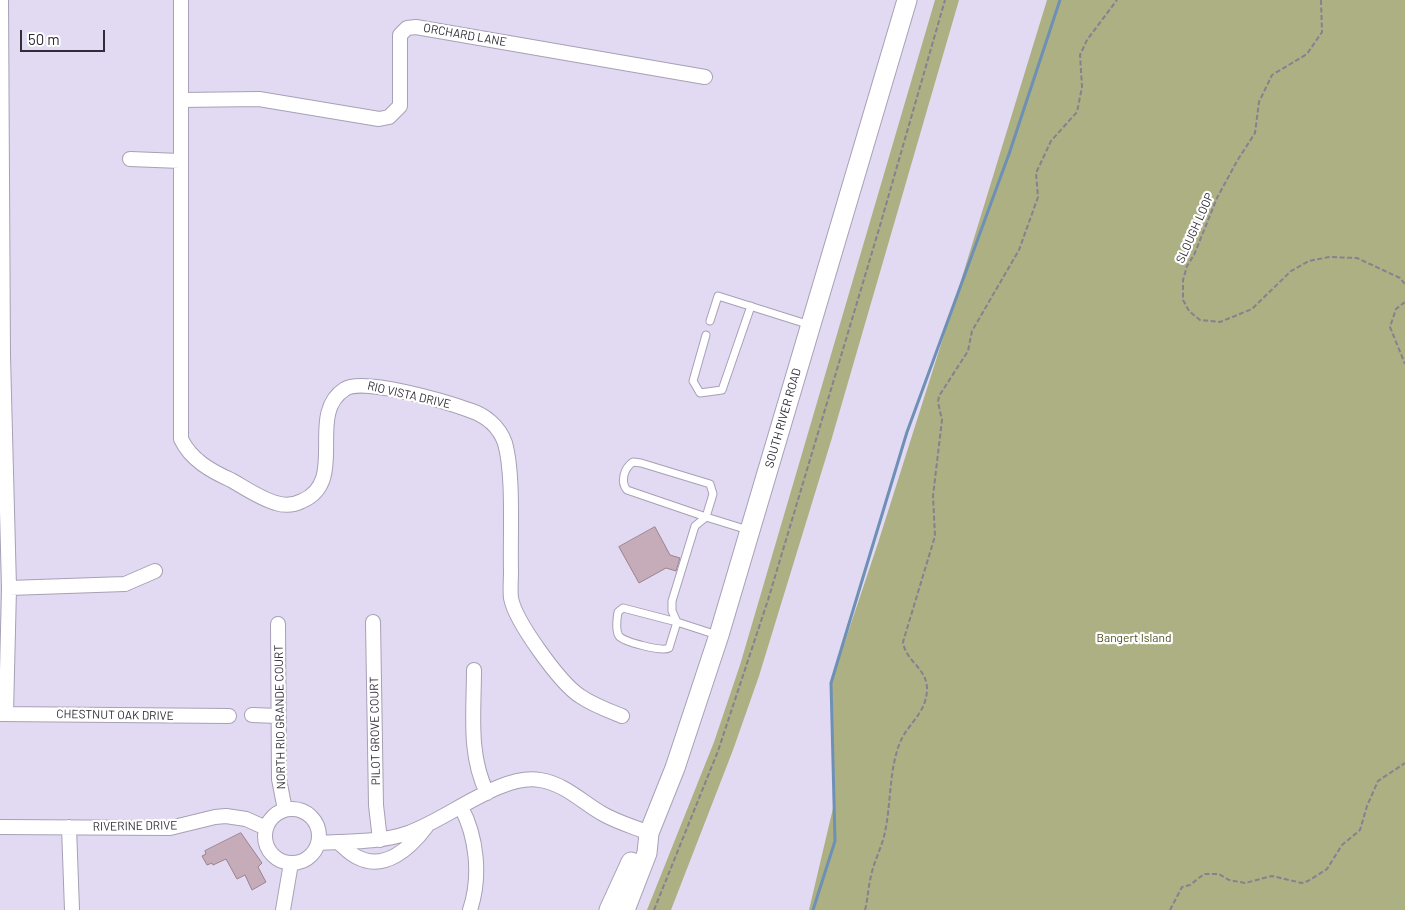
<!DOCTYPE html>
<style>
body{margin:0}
#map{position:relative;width:1405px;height:910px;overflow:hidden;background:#e2daf2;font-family:Barlow,sans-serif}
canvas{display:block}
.scale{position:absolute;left:20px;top:30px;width:85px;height:22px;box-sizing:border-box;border:2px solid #302d36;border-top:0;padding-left:6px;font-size:15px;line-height:18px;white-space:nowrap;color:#302d36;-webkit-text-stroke:4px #fff;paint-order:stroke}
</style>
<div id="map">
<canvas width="1405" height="910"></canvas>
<div class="scale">50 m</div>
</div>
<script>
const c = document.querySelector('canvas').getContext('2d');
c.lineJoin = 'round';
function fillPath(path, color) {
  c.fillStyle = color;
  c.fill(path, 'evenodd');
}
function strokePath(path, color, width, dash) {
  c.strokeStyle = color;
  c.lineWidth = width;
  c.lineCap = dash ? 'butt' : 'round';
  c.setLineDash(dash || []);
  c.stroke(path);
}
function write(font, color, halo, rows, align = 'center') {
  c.font = font + ' Barlow,sans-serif';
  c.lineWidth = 4.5;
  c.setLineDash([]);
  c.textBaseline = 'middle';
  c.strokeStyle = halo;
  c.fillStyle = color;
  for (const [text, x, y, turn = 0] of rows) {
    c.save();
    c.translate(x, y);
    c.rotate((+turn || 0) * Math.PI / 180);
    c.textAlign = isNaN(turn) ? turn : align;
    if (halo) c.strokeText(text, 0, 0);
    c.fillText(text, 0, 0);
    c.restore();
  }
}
const green = new Path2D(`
 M935 0H959L831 441 759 676 733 750 671 910H647L714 742 740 665Z
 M1047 0H1405V910H809L834 804 831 683 878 543 956 297Z`);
const stream = new Path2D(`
 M813 910 835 841 831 683 907 432 1009 154 1060 0`);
const building = new Path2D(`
 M655 527 670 555 680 558 676 571 666 568 639 583 619 547Z
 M241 833 262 863 258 867 266 882 252 890 245 875 237 879 226 859 213 865 212 863 207 865 202 856 206 854 205 851Z`);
const path = new Path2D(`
 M1321 0 1322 32 1307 54 1272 75 1259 102 1255 133 1237 161 1217 198 1194 255 1187 266 1183 280V300L1189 311 1200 320 1220 322 1252 309 1291 271 1309 261 1329 257 1357 258 1400 278 1405 284
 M1405 302 1396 309 1390 327 1405 364
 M654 910 718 751 768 600 879 229 945 0
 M865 910C868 899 868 887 871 876 874 861 882 847 885 832 891 804 889 772 899 745 907 723 927 714 927 688 926 667 906 662 903 642L935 536 933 496 942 420 938 402 939 396 968 351 972 331 1019 250 1038 197 1036 173 1051 141 1077 112 1082 87 1080 55 1087 40 1117 0
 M1170 910 1182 887 1190 885 1204 874H1219L1229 880 1245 883 1272 876 1302 883 1308 881 1327 869 1342 845 1360 830 1367 806 1378 781 1405 763`);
const lane = new Path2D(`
 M710 321 718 296 810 325
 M706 335 693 381 700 393 722 390 751 306
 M633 462 641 463 710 484 713 494 706 517 627 490C620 482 624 468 633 462Z
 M623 608 677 622 669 648C662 652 624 642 619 636 615 630 617 618 618 612Z
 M717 635 677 622 672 611V601L695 526 706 517 748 530`);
const street = new Path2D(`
 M1 0 3 356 9 588 6 713
 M181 0V439C191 460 211 471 231 480 245 488 261 499 276 503 285 506 294 505 302 501 349 481 305 414 345 389 363 377 447 402 469 410 485 415 499 426 505 443 514 475 510 535 511 571 511 580 510 590 511 598 515 621 560 683 580 696 593 705 607 710 622 716
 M181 100 259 99 379 119 389 117 400 106V35L407 28 416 27 705 77
 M130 159 180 161
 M9 588 125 584 155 571
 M373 622 376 805 380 840
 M278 624 279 779 285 810
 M474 670C474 712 468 754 487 793
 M0 714 229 716
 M252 715 278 716
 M461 807C477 837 481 877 470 910
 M265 836a27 27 0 1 1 54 0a27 27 0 1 1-54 0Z
 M0 827 170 828 215 817 226 816 246 819 266 828
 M69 827 72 910
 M338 842C344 847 350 854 357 857 385 872 411 847 426 827
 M318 843C348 841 379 843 408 833 447 820 501 773 540 780 565 784 582 802 603 814 617 822 634 827 649 833
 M283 910 291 863`);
const secondary = new Path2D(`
 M609 910 631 862
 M625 910 647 853 649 833 675 768 719 635 907 0`);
const streetNames = [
 ["ORCHARD LANE",465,35,10],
 ["SLOUGH LOOP",1195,228,-66],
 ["RIO VISTA DRIVE",409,395,13],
 ["SOUTH RIVER ROAD",783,418,-74],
 ["CHESTNUT OAK DRIVE",115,715,1],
 ["NORTH RIO GRANDE COURT",280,717,-91],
 ["PILOT GROVE COURT",375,731,-91],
 ["RIVERINE DRIVE",135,826,-1]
];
const parkNames = [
 ["Bangert Island",1134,638]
];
fillPath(green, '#acb083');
strokePath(stream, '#6e90b7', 3);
fillPath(building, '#c5acb8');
strokePath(building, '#9a828d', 1);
strokePath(lane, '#a7a0b6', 9);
strokePath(street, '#a7a0b6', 16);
strokePath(secondary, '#a7a0b6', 21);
strokePath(path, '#868090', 2, [5, 2.5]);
strokePath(lane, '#fff', 7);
strokePath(street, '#fff', 14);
strokePath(secondary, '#fff', 19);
write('12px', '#302d36', '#fff', streetNames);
write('12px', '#4e501d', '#fff', parkNames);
</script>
